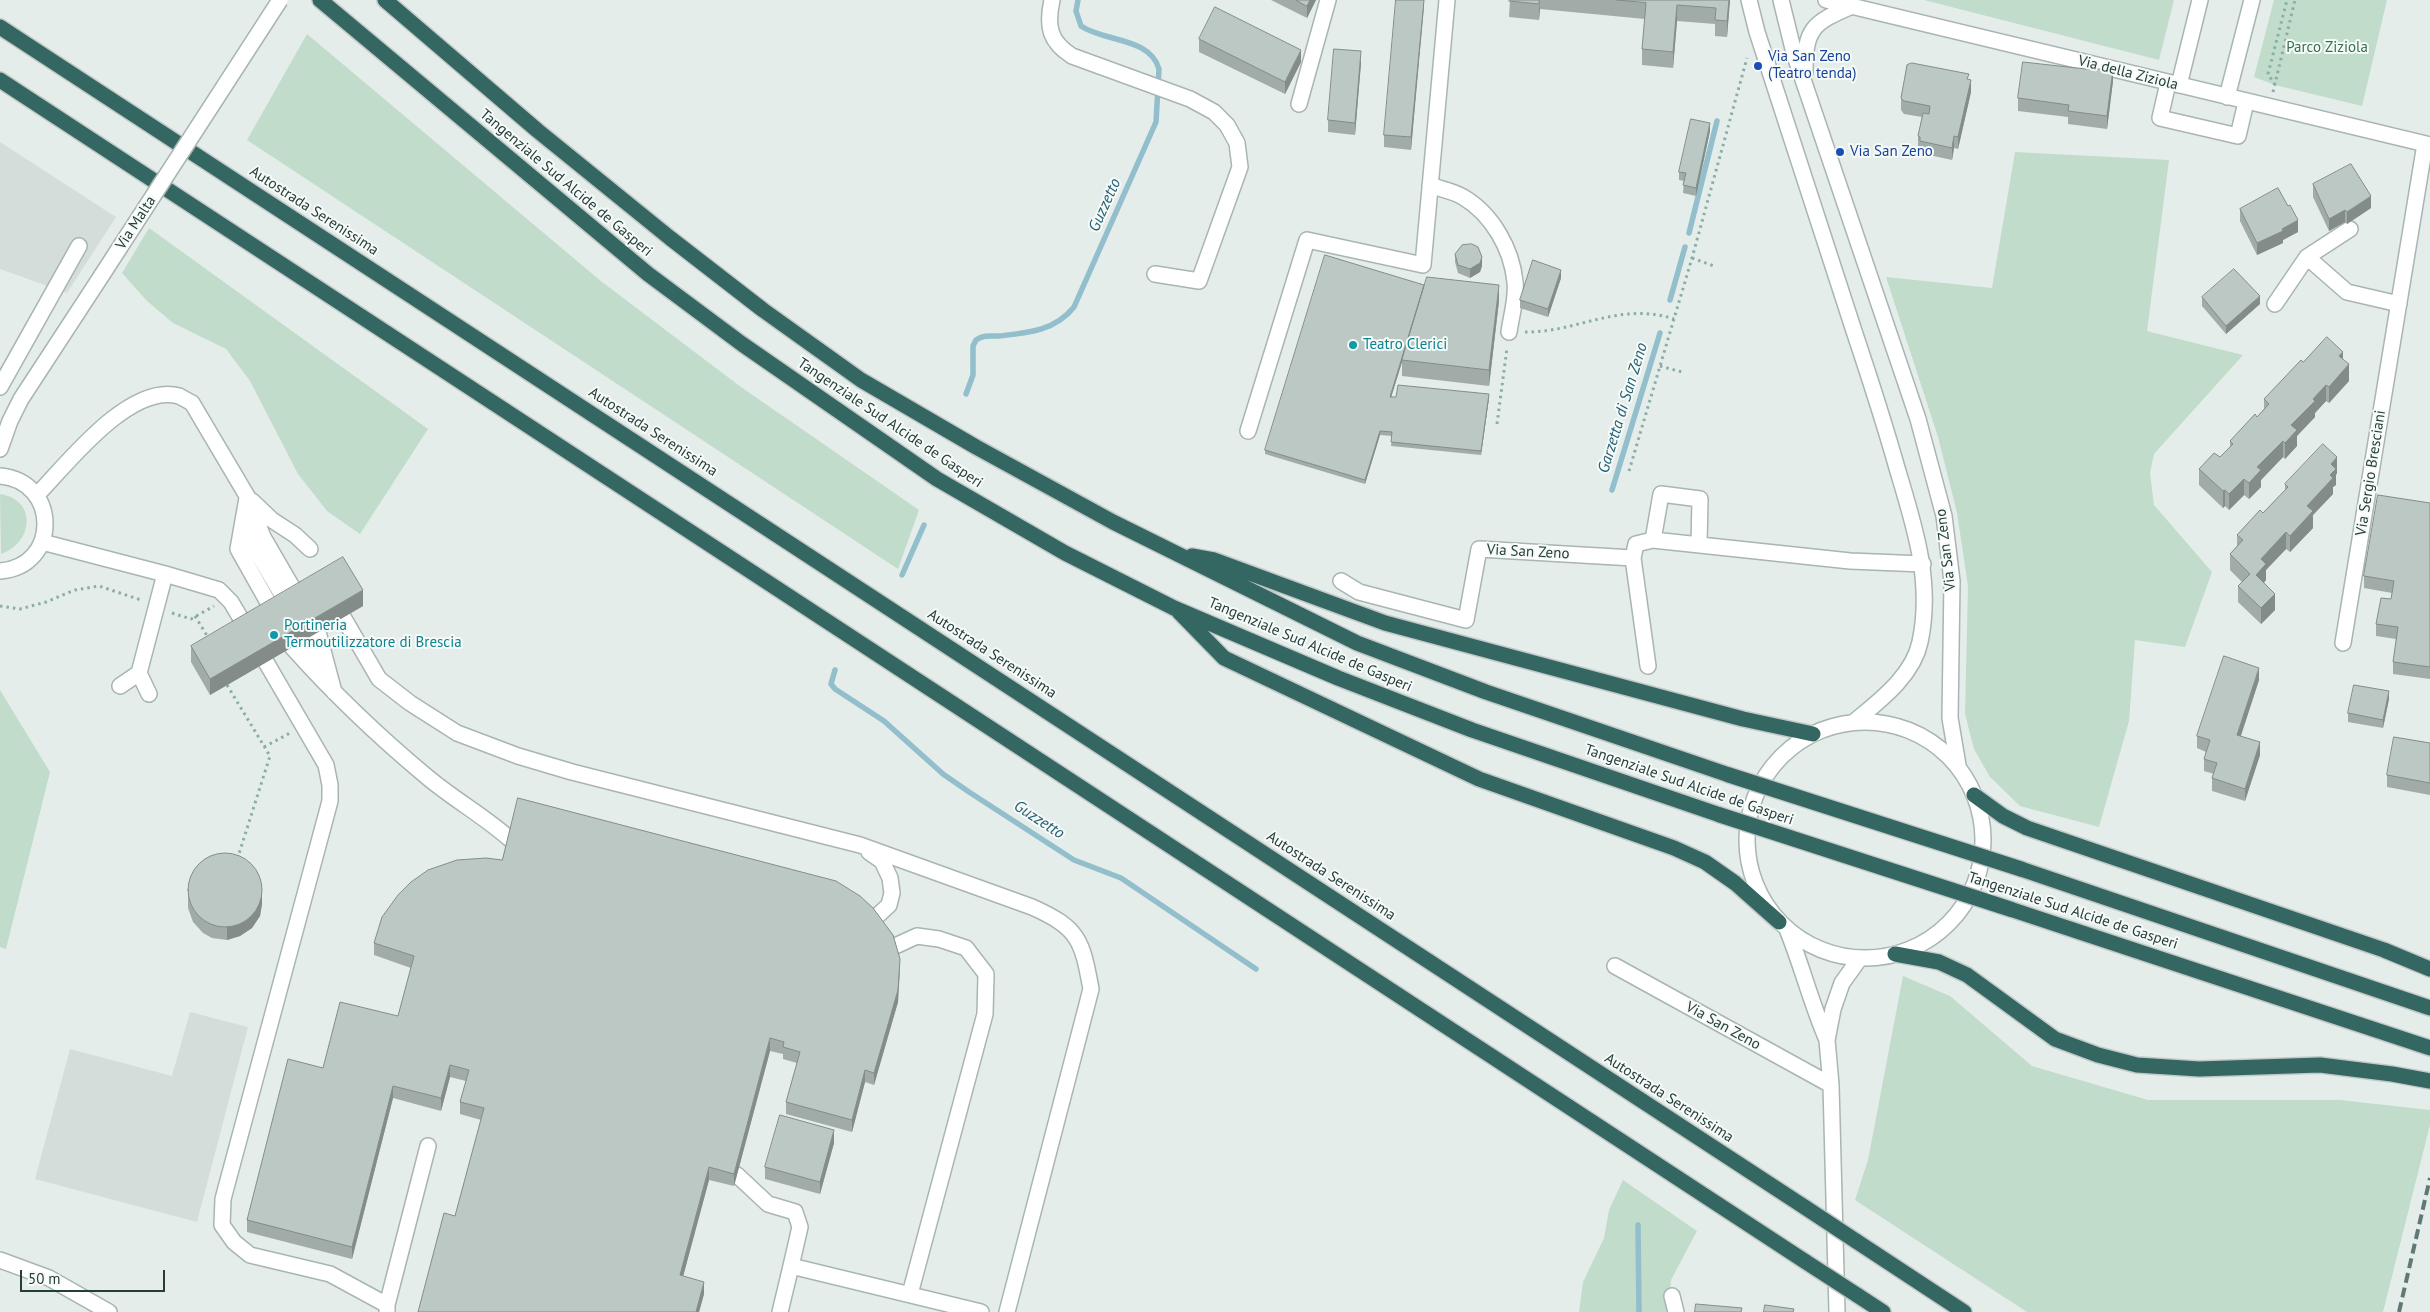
<!DOCTYPE html>
<style>
body{margin:0}
#map{position:relative;width:2430px;height:1312px;overflow:hidden;background:#e5edea;font-family:"PT Sans",sans-serif}
canvas{display:block}
.scale{position:absolute;left:20px;top:1270px;width:145px;height:22px;box-sizing:border-box;border:2px solid #263e3a;border-top:0;padding-left:6px;font-size:15px;line-height:18px;white-space:nowrap;color:#263e3a;-webkit-text-stroke:4px #f6faf8;paint-order:stroke}
</style>
<div id="map">
<canvas width="2430" height="1312"></canvas>
<div class="scale">50 m</div>
</div>
<script>
const c = document.querySelector('canvas').getContext('2d');
c.lineJoin = 'round';
function fillPath(path, color) {
  c.fillStyle = color;
  c.fill(path, 'evenodd');
}
function strokePath(path, color, width, dash) {
  c.strokeStyle = color;
  c.lineWidth = width;
  c.lineCap = dash ? 'butt' : 'round';
  c.setLineDash(dash || []);
  c.stroke(path);
}
function write(font, color, halo, rows, align = 'center') {
  c.font = font + ' "PT Sans",sans-serif';
  c.lineWidth = 4;
  c.setLineDash([]);
  c.textBaseline = 'middle';
  c.strokeStyle = halo;
  c.fillStyle = color;
  for (const [text, x, y, turn = 0] of rows) {
    c.save();
    c.translate(x, y);
    c.rotate((+turn || 0) * Math.PI / 180);
    c.textAlign = isNaN(turn) ? turn : align;
    if (halo) c.strokeText(text, 0, 0);
    c.fillText(text, 0, 0);
    c.restore();
  }
}
const built = new Path2D(`
 M0 142 116 217 67 293 0 269Z
 M190 1012 248 1027 197 1222 35 1179 70 1049 172 1076Z`);
const green = new Path2D(`
 M1924 0H2174L2159 60Z
 M2274 0H2387L2362 106 2275 85 2254 77Z
 M307 34 602 282 741 387 919 510 898 569 247 140Z
 M2015 152 2169 160 2147 331 2243 355 2154 454 2150 473 2154 505 2212 572 2185 647 2135 640 2129 721 2099 827 2020 806 1990 777 1974 749 1965 714 1968 586 1957 513 1938 437 1886 277 1992 288Z
 M149 228 428 429 360 534 327 511 298 474 250 381 226 349 173 323 147 301 122 273Z
 M0 494C37 499 34 543 1 554Z
 M0 690 50 772 6 949 0 947Z
 M1903 976 1950 996 2032 1066 2148 1100H2340L2430 1110V1125L2383 1312H2027L1855 1200 1868 1160Z
 M1623 1180 1697 1231 1671 1280 1668 1312H1579L1583 1282 1604 1238 1609 1210Z`);
const stream = new Path2D(`
 M1689 233 1717 121
 M1670 300 1685 247
 M966 394 973 375V346L976 340C983 335 990 336 999 336 1027 333 1055 331 1074 307L1156 122 1159 69C1150 37 1104 42 1081 26L1076 11 1078 0
 M1612 490 1660 333
 M902 575 924 525
 M835 670 831 684 835 689 884 721 943 774 969 792 1074 860 1121 878 1256 969
 M1638 1225 1639 1312`);
const path = new Path2D(`
 M2275 85 2268 74 2287 0
 M2273 92 2295 0
 M1692 258 1714 266
 M1525 332C1576 333 1620 301 1674 319
 M1660 366 1682 372
 M1497 424 1507 348
 M1629 471 1692 258 1747 58
 M0 606 20 609 46 602 75 590 99 586 141 600
 M172 613 191 619 214 606
 M195 616 209 639
 M227 685 270 756 237 860
 M264 747 290 733`);
const minor = new Path2D(`
 M1052 0C1046 27 1050 42 1072 56L1190 99 1214 112 1227 125 1237 143 1240 167 1199 281 1155 274
 M1749 0 1757 32C1789 132 1822 231 1854 331 1869 376 1884 422 1897 468 1914 525 1933 581 1920 642 1913 676 1879 701 1854 722
 M1781 0 1794 53 1918 419 1944 516 1952 581 1950 718 1958 765
 M1826 0 2430 145
 M1805 72C1805 28 1813 23 1852 6
 M2168 83 2160 118 2238 136 2246 102
 M2179 85 2200 0
 M2227 97 2252 0
 M1299 104 1328 0
 M1430 185C1440 189 1453 191 1463 197 1492 214 1512 249 1515 282 1517 298 1511 317 1509 332
 M2307 257 2347 292 2399 304
 M2275 304 2307 257 2350 229
 M0 387 79 246
 M1248 431 1307 240 1423 265 1447 0
 M0 449 10 421 21 399 102 275
 M0 476C60 481 60 567 0 571
 M37 495C67 464 130 382 179 396 183 398 188 401 192 403L247 496 263 537 299 599
 M247 498 238 549 274 613
 M252 501 272 520 295 535 310 549
 M249 518 251 542 288 605
 M1653 540 1661 494 1700 499 1699 545
 M42 542 165 574 139 673
 M1633 558 1636 544 1653 540 1850 561 1923 564
 M165 574 219 590 231 602 247 629
 M1341 581 1359 592 1466 620 1479 549 1633 558 1648 666
 M343 617 379 679 410 703 457 733 518 756 572 772 860 845 1032 907C1079 928 1082 940 1091 989L1007 1312
 M318 632 334 692
 M305 639 323 672
 M2343 643 2425 144
 M292 647C334 694 378 736 426 776 453 799 484 816 511 840
 M266 662 326 765 330 785V801L223 1199 222 1225 234 1242 250 1255 330 1274 387 1305
 M120 686 139 673 149 694
 M1747 840a118 118 0 1 1 236 0a118 118 0 1 1-236 0Z
 M869 852 882 861 890 878 892 893 889 905 873 920
 M1787 929C1802 966 1811 1003 1827 1040
 M893 947 917 936 939 939 966 948 986 974 985 1014 910 1294
 M1615 966 1831 1085
 M737 1175 768 1204 795 1212 800 1227 791 1266
 M0 1260 49 1278 109 1312
 M1672 1296 1676 1312
 M387 1312V1305L428 1146
 M780 1312 791 1266 981 1312
 M1837 1312 1831 1085 1827 1040 1833 1009 1842 983 1860 958`);
const highway = new Path2D(`
 M320 0 648 274 742 344 937 479 1065 553 1174 608 1338 678 1472 730 1720 815
 M385 0 538 131 670 238 763 310 861 380 976 447 1113 522 1357 643 1486 692 1729 775
 M0 27 1806 1208
 M0 80 1806 1262
 M1192 556 1214 560 1385 623 1743 719 1813 734
 M1179 612 1224 658 1479 779 1674 848 1705 862 1735 883 1779 922
 M1974 795 2003 816 2027 828 2384 950 2430 969
 M2021 869 2430 1008
 M2010 909 2430 1048
 M1895 954 1939 962 1967 975 2055 1039 2098 1055 2137 1065 2199 1069 2320 1065 2392 1074 2430 1081
 M1856 1241 1964 1312
 M1857 1295 1883 1312`);
const rail = new Path2D(`
 M2399 1312 2430 1178`);
const minorBridge = new Path2D(`
 M102 275 280 0`);
const highwayBridge = new Path2D(`
 M1729 775 2021 869
 M1720 815 2010 909
 M1806 1208 1856 1241
 M1806 1262 1857 1295`);
const wall = new Path2D(`
 M1271 0H1316L1307 18Z
 M1424 0 1411 150 1384 147V135Z
 M1510 0H1730L1727 37 1715 36V24L1677 21 1673 68 1642 65V49L1645 19 1540 9 1539 20 1509 17Z
 M1199 39 1301 62 1285 94 1199 52Z
 M1361 63 1355 135 1328 132V120Z
 M1969 80 1971 92 1958 149 1954 148 1952 160 1920 153V149H1918V136L1922 117 1904 114 1901 110V98Z
 M2113 81 2107 129 2068 124V117L2018 111V98Z
 M1710 131 1696 196 1683 193 1684 181 1679 180V172Z
 M2313 184 2371 208 2347 224 2345 222 2329 231 2313 197Z
 M2240 209 2298 232 2283 240V243L2257 255 2240 221Z
 M1455 254 1482 266 1480 272 1470 278 1458 273 1455 262Z
 M1561 278 1548 317 1520 308V300Z
 M1424 285 1499 301 1489 386 1402 376V362L1391 397 1489 398 1481 455 1391 446 1392 436 1380 435 1365 484 1265 454V450Z
 M2202 297 2260 304 2226 334 2202 306Z
 M2343 360 2349 381 2329 403 2326 401 2315 413V417L2297 436V446L2285 459 2283 457 2261 480V487L2249 499 2244 495 2229 510 2225 506 2223 508 2199 485V469L2220 457 2230 447V441L2257 417 2264 409V399L2303 362Z
 M2337 473 2336 475V485L2333 487V494L2313 515V528L2290 552 2286 549 2266 570V580L2264 583 2275 610 2261 624 2238 602V586L2242 582 2230 570V554L2237 546V535L2263 513 2285 490V484Z
 M2430 503V679L2393 674V662L2396 639 2376 636V624L2391 599 2392 593 2364 588V576Z
 M363 606 210 695 191 662V646Z
 M2259 680 2241 736 2260 755 2245 801 2212 791V778L2214 774 2204 771V759L2206 752 2197 748V736Z
 M2389 699 2383 728 2348 722V713Z
 M2430 743V795L2387 787V775Z
 M188 896 262 904 260 916 252 928 240 936 227 940 212 938 203 933 193 922 188 908Z
 M374 943 900 971 898 1002 874 1085 865 1082 852 1132 786 1114V1102L797 1063 783 1059V1054L770 1051 734 1186 709 1180 683 1276 704 1294 699 1312H418L455 1216 481 1120 460 1114V1102L466 1081 450 1077 441 1111 393 1098 352 1259 247 1232V1220L323 1068 398 1016 411 968 374 955Z
 M834 1143 820 1194 765 1179V1167Z`);
const shadedWall = new Path2D(`
 M1310 0H1316L1307 18V6Z
 M1424 0V7L1411 150V137Z
 M1539 0 1540 9 1539 20Z
 M1729 0H1730L1727 37V21Z
 M1677 5V21L1673 68V52Z
 M1301 50V62L1285 94V82Z
 M1361 51V63L1355 135V123Z
 M2113 69V81L2107 129V116Z
 M1971 80V92L1958 149V137Z
 M1710 123V131L1696 196V188Z
 M1954 136V148L1952 160V148Z
 M2371 196V208L2347 224V212Z
 M2345 210V222L2329 231V219Z
 M2298 220V232L2283 240V243L2257 255V243Z
 M1482 257V266L1480 272 1470 278V269Z
 M1561 270V278L1548 317V309Z
 M1424 285 1402 362 1390 401V397Z
 M1499 285V301L1489 386V370Z
 M2260 296V304L2226 334V326Z
 M2343 352V369L2339 356Z
 M2349 364V381L2329 403V387Z
 M2326 385V401L2315 413V417L2297 436V446L2285 459V443L2291 425 2313 399Z
 M1489 394V398L1481 455V451Z
 M1380 431V435L1365 484V480Z
 M2283 441V457L2261 480V487L2249 499V483L2257 467Z
 M2337 457V473L2336 475V485L2333 487V494L2313 515V528L2290 552V536L2331 464Z
 M2244 479V495L2229 510V494Z
 M2225 490V506L2223 508V491Z
 M2286 532V549L2266 570V580L2256 591V575L2261 559Z
 M363 590V606L210 695V679Z
 M2275 594V610L2261 624V608Z
 M2259 668V680L2237 747V735Z
 M2389 691V699L2383 728V720Z
 M2260 742V755L2245 801V789Z
 M262 892V904L260 916 252 928 240 936 227 940V927Z
 M900 959 898 1002 874 1085V1073Z
 M770 1038V1051L734 1186V1174Z
 M450 1065V1077L441 1111V1098Z
 M865 1070V1082L852 1132V1120Z
 M393 1086V1098L352 1259V1247Z
 M834 1130V1143L820 1194V1182Z
 M709 1167V1180L680 1288V1275Z
 M704 1282V1294L699 1312H696Z`);
const building = new Path2D(`
 M1296 0H1310L1307 6Z
 M1396 0H1424L1411 137 1384 135Z
 M1510 0H1539V4L1509 1Z
 M1617 0H1729L1727 21 1715 20 1716 8 1677 5 1673 52 1642 49 1646 3Z
 M1215 7 1301 50 1285 82 1199 39Z
 M1334 49 1361 51 1355 123 1328 120Z
 M2023 62 2086 69H2113L2107 116 2068 111 2069 105 2018 98Z
 M1912 63 1969 74 1967 79 1971 80 1958 137 1954 136 1952 148 1920 141V137L1918 136 1923 113 1929 114 1930 106 1904 101 1901 98 1907 65Z
 M1691 119 1710 123 1696 188 1683 185 1686 173 1679 172Z
 M2351 164 2371 196 2347 212 2345 210 2329 219 2313 184Z
 M2278 188 2288 206 2290 205 2298 220 2282 229 2283 231 2257 243 2240 209Z
 M1472 244 1478 247 1482 257 1480 263 1470 269 1458 265 1455 254 1462 245Z
 M1325 255 1424 285 1390 397H1396L1398 385 1489 394 1481 451 1391 442 1392 432 1380 431 1365 480 1265 450Z
 M1533 260 1561 270 1548 309 1520 300Z
 M2234 269 2260 296 2226 326 2202 297Z
 M1427 277 1499 285 1489 370 1402 360Z
 M2327 337 2343 352 2339 356 2349 364 2329 387 2326 385 2313 399 2315 401 2291 425 2297 430 2285 443 2283 441 2257 467 2261 470 2249 483 2244 479 2229 494 2225 490 2223 491 2199 469 2214 453 2220 457 2233 444 2230 441 2255 414 2257 417 2269 404 2264 399 2301 360 2303 362Z
 M2323 444 2337 457 2331 464 2336 469 2330 475 2333 478 2307 506 2313 511 2290 536 2286 532 2261 559 2266 564 2256 575 2275 594 2261 608 2238 586 2250 574 2230 554 2243 540 2237 535 2260 510 2263 513 2288 487 2285 484Z
 M2378 495 2430 503V667L2393 662 2398 627 2376 624 2381 598 2391 599 2394 581 2364 576Z
 M343 557 363 590 210 679 191 646Z
 M2224 656 2259 668 2237 735 2260 742 2245 789 2212 778 2217 763 2204 759 2210 740 2197 736Z
 M2354 685 2389 691 2383 720 2348 713Z
 M2394 737 2430 743V783L2387 775Z
 M518 798 836 881 860 896 873 908 893 935 900 959 898 990 874 1073 865 1070 852 1120 786 1102 800 1052 783 1047 784 1042 770 1038 734 1174 709 1167 680 1275 704 1282 696 1312H418L444 1213 455 1216 484 1108 460 1102 469 1070 450 1065 441 1098 393 1086 352 1247 247 1220 288 1059 323 1068 340 1002 398 1016 414 956 374 943 382 917 398 895 411 882 428 870 457 860 486 858 502 860Z
 M188 890a37 37 0 1 1 74 0a37 37 0 1 1-74 0Z
 M780 1115 834 1130 820 1182 765 1167Z
 M1696 1304 1742 1308 1741 1312H1695Z
 M1765 1305 1794 1309 1793 1312H1764Z`);
const markers = [
 [1758,66,5,"#1a4fb4"],
 [1840,152,5,"#1a4fb4"],
 [1353,345,5,"#0f9aa8"],
 [274,635,5,"#0f9aa8"]
];
const parkNames = [
 ["Parco Ziziola",2327,48]
];
const transitNames = [
 ["Via San Zeno",1768,57],
 ["(Teatro tenda)",1768,74],
 ["Via San Zeno",1850,152]
];
const streetNames = [
 ["Via della Ziziola",2128,73,14],
 ["Tangenziale Sud Alcide de Gasperi",566,183,40],
 ["Autostrada Serenissima",314,211,33],
 ["Via Malta",136,223,-57],
 ["Tangenziale Sud Alcide de Gasperi",890,423,34],
 ["Autostrada Serenissima",653,432,33],
 ["Via Sergio Bresciani",2371,473,-81],
 ["Via San Zeno",1946,550,-97],
 ["Via San Zeno",1528,552,3],
 ["Tangenziale Sud Alcide de Gasperi",1310,645,23],
 ["Autostrada Serenissima",992,654,33],
 ["Tangenziale Sud Alcide de Gasperi",1689,785,19],
 ["Autostrada Serenissima",1331,876,33],
 ["Tangenziale Sud Alcide de Gasperi",2073,911,18],
 ["Via San Zeno",1723,1026,29],
 ["Autostrada Serenissima",1669,1098,33]
];
const cultureNames = [
 ["Teatro Clerici",1363,345],
 ["Portineria",284,626],
 ["Termoutilizzatore di Brescia",284,643]
];
const waterNames = [
 ["Guzzetto",1105,205,-66],
 ["Garzetta di San Zeno",1623,408,-73],
 ["Guzzetto",1039,820,33]
];
fillPath(built, '#d4ddda');
fillPath(green, '#c1dccb');
strokePath(stream, '#93becc', 5.5);
strokePath(minor, '#a8b5b2', 18);
strokePath(highway, '#c2c9c8', 18);
strokePath(path, '#89aea6', 3, [2.5, 4]);
strokePath(minor, '#fff', 15);
strokePath(highway, '#346762', 15);
strokePath(rail, '#617975', 4, [10, 5]);
strokePath(minorBridge, '#a8b5b2', 18, []);
strokePath(highwayBridge, '#c2c9c8', 18, []);
strokePath(minorBridge, '#fff', 15);
strokePath(highwayBridge, '#346762', 15);
fillPath(wall, '#a1aca9');
fillPath(shadedWall, '#838c89');
fillPath(building, '#bbc8c4');
strokePath(building, '#838c89', 1);
for (const [x, y, r, color] of markers) {
  const dot = new Path2D();
  dot.arc(x, y, r, 0, 2 * Math.PI);
  c.fillStyle = color;
  c.fill(dot);
  strokePath(dot, '#f6faf8', 2);
}
write('15px', '#347151', '#f6faf8', parkNames);
write('15px', '#164399', '#f6faf8', transitNames, 'left');
write('15px', '#263e3a', '#f6faf8', streetNames);
write('15px', '#0d838f', '#f6faf8', cultureNames, 'left');
write('italic 16px', '#256075', '#f6faf8', waterNames);
</script>
